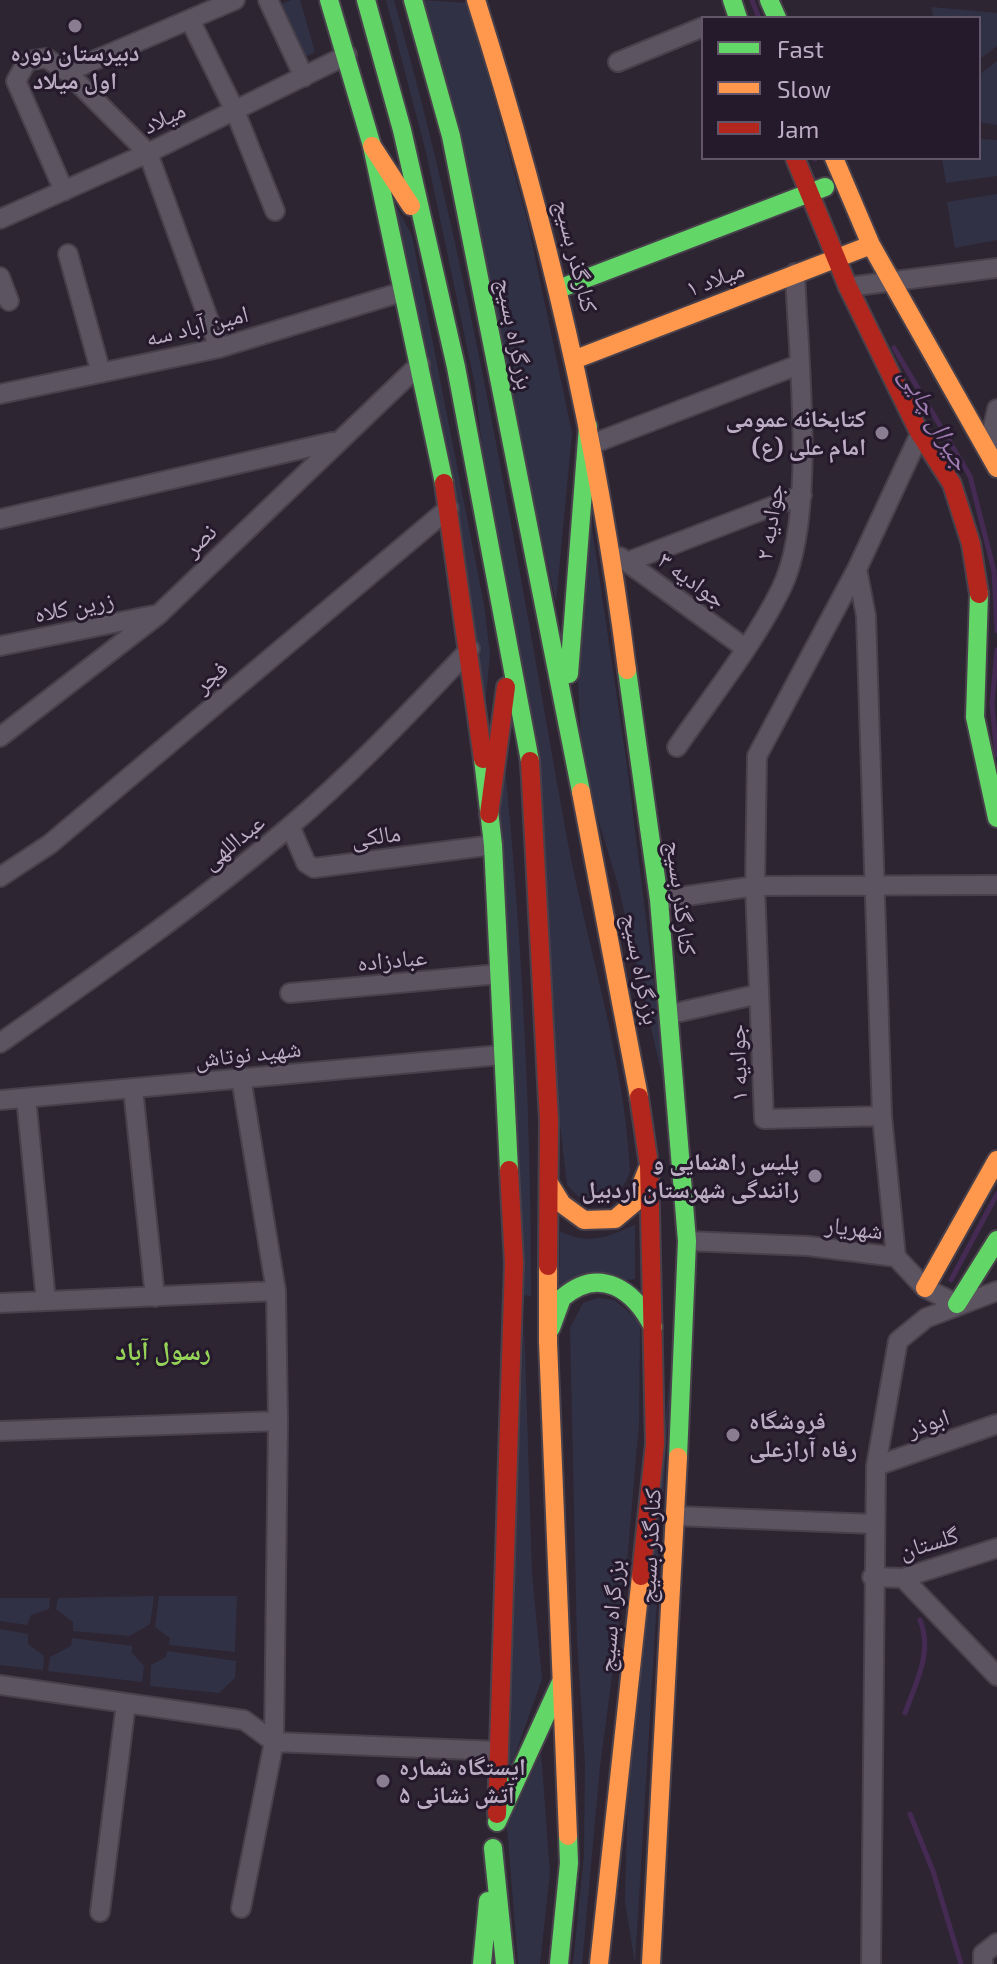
<!DOCTYPE html>
<meta charset="utf-8">
<style>
body{margin:0}
#map{position:relative;width:997px;height:1964px;overflow:hidden;background:#2e2532;font-family:"Exo 2",sans-serif}
canvas{display:block}
.legend{position:absolute;left:701px;top:16px;width:280px;height:144px;box-sizing:border-box;background:#25192c;border:2px solid #625469;margin:0;padding:10px 14px;list-style:none;font-size:24px;color:#bdadc4}
.legend li{display:flex;align-items:center;gap:16px;height:40px}
.legend b{width:40px;border:2px solid #625469}
</style>
<div id="map">
<canvas width="997" height="1964"></canvas>
<ul class="legend">
<li><b style="height:10px;background:#63d668"></b>Fast</li>
<li><b style="height:10px;background:#ff974d"></b>Slow</li>
<li><b style="height:10px;background:#b3261e"></b>Jam</li>
</ul>
</div>
<script>
const c = document.querySelector('canvas').getContext('2d');
c.lineJoin = 'round';
function fillPath(path, color) {
  c.fillStyle = color;
  c.fill(path, 'evenodd');
}
function strokePath(path, color, width, dash) {
  c.strokeStyle = color;
  c.lineWidth = width;
  c.lineCap = dash ? 'butt' : 'round';
  c.setLineDash(dash || []);
  c.stroke(path);
}
function write(font, color, halo, rows, align = 'center') {
  c.font = font + ' "Exo 2","Noto Naskh Arabic",sans-serif';
  c.lineWidth = 6;
  c.setLineDash([]);
  c.textBaseline = 'middle';
  c.strokeStyle = halo;
  c.fillStyle = color;
  for (const [text, x, y, turn = 0] of rows) {
    c.save();
    c.translate(x, y);
    c.rotate((+turn || 0) * Math.PI / 180);
    c.textAlign = isNaN(turn) ? turn : align;
    if (halo) c.strokeText(text, 0, 0);
    c.fillText(text, 0, 0);
    c.restore();
  }
}
const green = new Path2D(`
 M291 0H300L315 52 303 58 279 5Z
 M386 0H394C471 270 515 546 564 822 584 938 624 1052 630 1172 620 1197 609 1202 583 1201L567 1185 475 385 426 152Z
 M422 0 468 3 528 224 572 433 556 602Z
 M931 7 997 13V46L979 60V18H934Z
 M997 61V125L979 122V75Z
 M979 139 997 140V176L946 183 942 158H979Z
 M385 185 412 236 484 605 490 654 484 715Z
 M997 194V240L955 248 947 202Z
 M591 521 627 766 669 1105 618 885 582 766 578 682Z
 M504 757C522 936 531 1116 531 1296L521 1295 498 813Z
 M635 1225V1279L559 1289 560 1231C588 1246 607 1237 635 1225Z
 M598 1298 614 1300 640 1321 639 1423 627 1561 600 1767 582 1964H573L584 1855 585 1763 577 1641 570 1328 583 1303Z
 M524 1321 532 1574 542 1679 506 1780Z
 M671 1367 635 1964 625 1901 628 1782Z
 M154 1596 150 1624 130 1636 73 1631V1622L56 1609 58 1598Z
 M159 1596H237L235 1652 169 1645 170 1638 155 1627Z
 M0 1598H50L49 1609 31 1615 27 1625 0 1621Z
 M0 1629 28 1634V1644L44 1656 43 1670 0 1665Z
 M72 1638 132 1646V1653L144 1666 142 1682 48 1671 50 1657 71 1646Z
 M167 1651 236 1661 235 1678 219 1693 150 1686 151 1665 166 1657Z
 M541 1753 550 1872 540 1964H518L507 1826Z`);
const stream = new Path2D(`
 M752 0 759 18
 M815 158V159
 M894 348 970 476 994 571 997 631
 M997 650 992 704 997 755
 M951 1280 997 1194
 M905 1713C916 1682 933 1652 920 1620
 M910 1814 933 1871 961 1964`);
const street = new Path2D(`
 M268 0 304 77
 M190 20 235 111 275 211
 M618 62 703 27
 M67 72 235 0
 M64 191 16 81 27 61 46 58 67 72 148 153 219 348
 M0 219 148 153 347 55
 M68 254 101 373
 M0 277 9 301
 M848 287 997 268
 M0 394 219 348 402 292
 M592 444 798 365
 M988 450 997 409
 M0 519 332 442
 M620 557 745 648
 M627 562 802 495
 M857 569 757 756 755 886 764 1119 882 1116
 M0 646 154 615
 M0 737 158 615 420 364
 M677 747C712 696 754 644 781 589 817 517 798 356 795 273
 M290 826 306 863 314 868 493 845
 M0 877 50 844 449 508
 M659 900 755 886 997 885
 M290 993 498 974
 M671 1014 759 994
 M0 1043C98 974 196 906 288 828 353 773 411 711 470 649
 M241 1078 276 1291 278 1421 274 1742 241 1908
 M133 1089 155 1297
 M26 1098 46 1301
 M0 1100 501 1055
 M687 1241 808 1246 896 1257 925 1288 957 1304
 M896 1257 882 1116 866 616 857 569 920 434
 M0 1303 276 1291
 M0 1431 278 1421
 M876 1466 997 1424
 M676 1516 874 1524
 M872 1577 903 1578 997 1548
 M903 1578 997 1676
 M0 1685 244 1720 274 1742 499 1751
 M100 1912 126 1703
 M871 1964 876 1466 898 1341 926 1318 997 1291
 M983 1964V1954L997 1943`);
const fast = new Path2D(`
 M329 0 372 146 444 483
 M366 0 402 130 456 367 530 761
 M413 0 451 136 581 792
 M732 0 738 18
 M769 0 777 18
 M561 288 825 187
 M979 594 975 717 997 818
 M627 670 659 900 687 1241 678 1457
 M569 674 588 426
 M483 759 493 845 509 1170
 M957 1304 997 1240
 M551 1328 562 1298C600 1265 634 1290 653 1327
 M497 1822 560 1684
 M493 1848 505 1964
 M482 1964 488 1901
 M559 1964 569 1863 568 1836`);
const slow = new Path2D(`
 M476 0C546 221 598 439 627 670
 M372 146 411 206
 M834 158 871 245 997 468
 M576 359 871 245
 M581 792 639 1097
 M549 1183 562 1204 584 1220 615 1219 634 1203 647 1170
 M548 1266V1342L568 1836
 M925 1288 997 1160
 M599 1964 641 1576
 M651 1964 678 1457`);
const jam = new Path2D(`
 M795 158 848 287 920 434 952 484 971 544 979 594
 M444 483 483 759
 M530 761 549 1121 548 1266
 M489 814 506 687
 M639 1097 649 1165 655 1444 641 1576
 M497 1814 514 1263 509 1170`);
const markers = [
 [75,26,8,"#8b7d91"],
 [882,433,8,"#8b7d91"],
 [815,1176,8,"#8b7d91"],
 [733,1435,8,"#8b7d91"],
 [383,1781,8,"#8b7d91"]
];
const poiNames = [
 ["دبیرستان دوره",75,53,"center"],
 ["اول میلاد",75,81,"center"],
 ["کتابخانه عمومی",866,419],
 ["امام علی (ع)",866,447],
 ["پلیس راهنمایی و",799,1162],
 ["رانندگی شهرستان اردبیل",799,1190],
 ["فروشگاه",749,1421,"left"],
 ["رفاه آرازعلی",749,1449,"left"],
 ["ایستگاه شماره",399,1767,"left"],
 ["۵ آتش نشانی",399,1795,"left"]
];
const streetNames = [
 ["میلاد",164,118,-26],
 ["کنارگذر بسیج",576,256,76],
 ["میلاد ۱",715,279,-21],
 ["امین آباد سه",197,326,-14],
 ["بزرگراه بسیج",515,334,79],
 ["جوادیه ۲",770,522,-81],
 ["نصر",200,540,-44],
 ["جوادیه ۳",692,580,36],
 ["زرین کلاه",74,607,-11],
 ["فجر",211,677,-40],
 ["مالکی",376,836,-7],
 ["عبداللهی",233,842,-39],
 ["کنارگذر بسیج",681,898,83],
 ["عبادزاده",392,960,-5],
 ["بزرگراه بسیج",641,969,79],
 ["شهید نوتاش",248,1054,-6],
 ["جوادیه ۱",738,1063,-92],
 ["شهریار",854,1228,7],
 ["ابوذر",928,1423,-19],
 ["گلستان",929,1543,-16],
 ["کنارگذر بسیج",650,1546,-87],
 ["بزرگراه بسیج",611,1616,-85]
];
const waterNames = [
 ["جیرال چایی",935,419,60]
];
const neighbourhoodNames = [
 ["رسول آباد",163,1351]
];
fillPath(green, '#313146');
strokePath(stream, '#452b53', 5);
strokePath(street, '#48414b', 22);
strokePath(fast, '#48414b', 22);
strokePath(slow, '#48414b', 22);
strokePath(jam, '#48414b', 22);
strokePath(street, '#5c5460', 18);
strokePath(fast, '#63d668', 18);
strokePath(slow, '#ff974d', 18);
strokePath(jam, '#b3261e', 18);
for (const [x, y, r, color] of markers) {
  const dot = new Path2D();
  dot.arc(x, y, r, 0, 2 * Math.PI);
  c.fillStyle = color;
  c.fill(dot);
  strokePath(dot, '#25192c', 3);
}
write('bold 24px', '#bdadc4', '#25192c', poiNames, 'right');
write('24px', '#bdadc4', '#25192c', streetNames);
write('italic 26px', '#9f7cb2', '#25192c', waterNames);
write('bold 26px', '#95d459', '#25192c', neighbourhoodNames);
</script>
